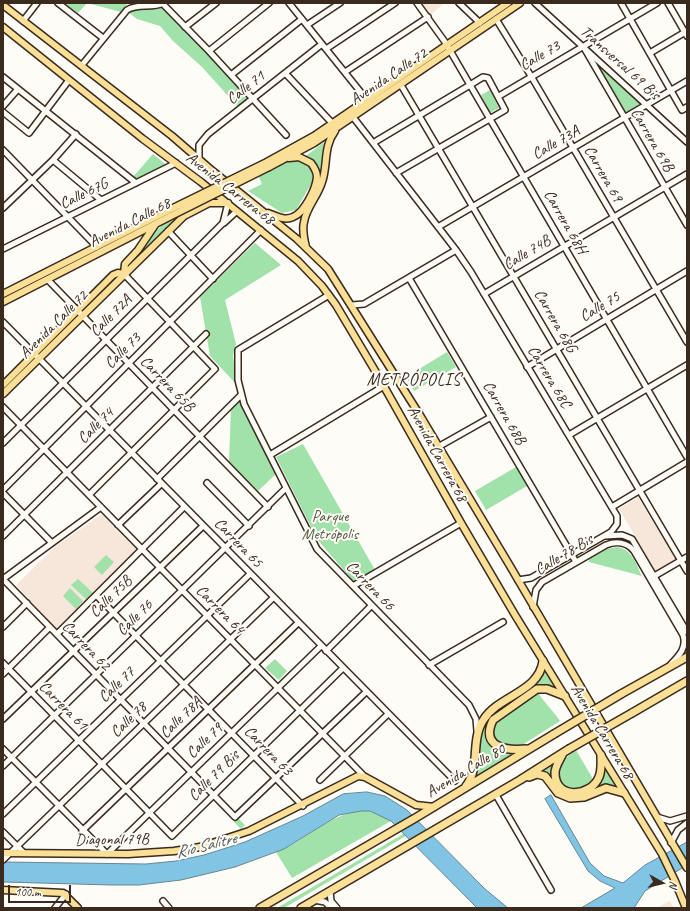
<!DOCTYPE html>
<meta charset="utf-8">
<style>
body{margin:0}
#map{position:relative;width:690px;height:911px;overflow:hidden;background:#fdfcf7;font-family:Caveat,sans-serif}
canvas{display:block}
.frame{position:absolute;inset:0;border:4px solid #3b2a1e;pointer-events:none}
.north{position:absolute;left:642px;top:863px;width:40px;height:40px;-webkit-text-stroke:3px #fdfcf7;paint-order:stroke;rotate:98deg;font-size:11px;font-weight:700;line-height:16px;text-align:center;color:#3b2a1e}
.north::after{content:'';display:block;margin:auto;width:14px;height:18px;background:#3b2a1e;clip-path:polygon(50% 0,100% 100%,50% 72%,0 100%)}
.scale{position:absolute;left:8px;top:885px;width:63px;height:18px;box-sizing:border-box;border:2px solid #3b2a1e;border-top:0;padding-left:5px;font-size:12px;line-height:14px;white-space:nowrap;color:#3b2a1e;-webkit-text-stroke:3px #fdfcf7;paint-order:stroke}
</style>
<div id="map">
<canvas width="690" height="911"></canvas>
<div class="frame"></div>
<div class="north">N</div>
<div class="scale">100 m</div>
</div>
<script>
const c = document.querySelector('canvas').getContext('2d');
c.lineJoin = 'round';
function fillPath(path, color) {
  c.fillStyle = color;
  c.fill(path, 'evenodd');
}
function strokePath(path, color, width, dash) {
  c.strokeStyle = color;
  c.lineWidth = width;
  c.lineCap = dash ? 'butt' : 'round';
  c.setLineDash(dash || []);
  c.stroke(path);
}
function write(font, color, halo, rows, align = 'center') {
  c.font = font + ' Caveat,sans-serif';
  c.lineWidth = 4;
  c.setLineDash([]);
  c.textBaseline = 'middle';
  c.strokeStyle = halo;
  c.fillStyle = color;
  for (const [text, x, y, turn = 0] of rows) {
    c.save();
    c.translate(x, y);
    c.rotate((+turn || 0) * Math.PI / 180);
    c.textAlign = isNaN(turn) ? turn : align;
    if (halo) c.strokeText(text, 0, 0);
    c.fillText(text, 0, 0);
    c.restore();
  }
}
const built = new Path2D(`
 M420 3H444L430 16Z
 M638 497 676 560 656 572 619 509Z
 M102 514 137 550 58 631 16 585 56 546Z
 M670 901 674 908H656Z`);
const green = new Path2D(`
 M64 3H87L78 13Z
 M87 3H128L121 12Z
 M163 6 209 52 249 98 238 107 202 67 173 41 160 26 137 19 128 12 135 9Z
 M595 63 640 104 624 114Z
 M490 90 499 108 490 113 481 95Z
 M324 142 318 184 315 164 306 156Z
 M153 154 165 164 136 180 133 177Z
 M297 159C307 162 313 168 314 179L296 210 282 213 248 191 262 184 258 175 289 160Z
 M184 212 128 267 159 228 166 222Z
 M255 243 281 265 225 300 236 344 233 356 237 385 210 356 200 297Z
 M447 352 456 367 414 391 406 377Z
 M239 402 276 474 258 491 229 462 231 408Z
 M303 444 375 570 354 582 317 539 276 457Z
 M516 467 527 486 486 510 475 491Z
 M617 547C632 549 636 564 642 576L589 562V559L607 549Z
 M106 555 114 562 102 575 94 567Z
 M78 579 93 593 87 600 71 585Z
 M70 588 83 601 76 609 63 596Z
 M275 659 287 671 279 680 265 668Z
 M546 669 559 692 535 687 490 719 495 748 513 753 475 778C481 761 474 735 486 720 502 699 535 695 546 669Z
 M538 692C544 703 553 710 560 721L519 747 499 744C479 720 521 703 538 692Z
 M576 750 593 779 591 784 576 791 563 787C552 770 562 760 576 750Z
 M557 761 553 781 548 775 539 771Z
 M605 766 619 789 604 786 592 789 602 779Z
 M361 811H370L391 821 292 878 276 852C306 841 328 814 361 811Z
 M237 817 245 825 241 829 233 821Z
 M410 830 411 833 284 908H277Z`);
const water = new Path2D(`
 M367 792 385 796 407 810 485 889 508 908H477L391 821 370 811H361L339 815 284 849 235 867 181 880 139 885H112L3 882V862L146 864 176 861 204 855 245 842 303 816 343 794Z
 M551 795 590 863 604 876 623 883 645 865 687 842V865L645 891 634 908H581L615 888 600 881 588 871 545 799Z`);
const minor = new Path2D(`
 M58 3 103 38
 M162 3 209 51 286 135
 M289 3 367 100
 M417 3 445 42 687 457
 M459 3 480 23
 M535 3 687 142
 M621 3 682 110 687 107
 M668 3 687 36
 M496 19 531 76 687 342
 M23 21 37 3
 M307 25 340 3
 M185 27 216 3
 M583 46 687 225
 M326 49 395 3
 M209 51 269 3
 M650 53 687 31
 M82 65 127 10C138 3 152 9 163 3
 M345 72 428 17
 M286 74 333 124
 M231 75 302 19
 M3 77 136 183
 M401 85 687 571
 M499 96 657 3
 M3 106 18 89
 M3 112 29 133 69 80
 M353 117 456 250 471 272 617 516V524L611 532 531 578 518 580
 M373 143 470 85 483 77 488 78 505 110 396 173
 M3 150 97 247
 M53 160 101 200
 M199 160V145L208 134 322 44
 M3 208 53 160 76 134
 M224 223 237 211
 M438 227 687 81
 M168 231 213 279
 M3 249 176 163
 M409 278 576 562
 M48 280 268 507
 M484 294 687 174
 M329 295 238 350V380L244 404 317 549 469 705 476 719 477 731
 M352 305 364 304 456 250
 M3 322 455 781
 M527 367 687 271
 M3 407 365 777
 M569 435 687 365
 M3 443 223 223 228 203
 M438 447 491 417
 M270 455 384 386
 M157 479 241 395
 M207 483 249 526
 M3 490 261 230
 M3 493 52 543
 M89 495 215 369 124 274
 M612 507 687 462
 M118 525 161 484
 M3 536 206 334
 M606 536 622 535 632 539 687 632
 M651 578 687 557
 M3 579 235 817 366 692
 M3 579 101 507
 M353 586 461 523
 M96 595 303 806
 M533 607 536 590 542 582 606 545C616 541 627 542 634 551L683 635C687 647 680 655 671 664
 M3 627 27 603
 M57 634 184 507
 M326 651 371 606
 M3 663 172 836 343 668
 M429 665 503 622
 M3 674 50 627
 M3 719 203 526
 M3 749 107 854 321 646
 M3 766 286 488
 M320 780 388 714
 M496 795 551 890
 M3 814 250 574
 M657 817 670 821 687 816
 M82 831 298 623
 M3 832 24 853
 M671 843 678 830 687 823
 M3 860 273 598
 M330 891 331 901 337 908
 M314 900 325 902 331 908
 M163 901 169 908
 M55 908 66 894`);
const major = new Path2D(`
 M3 5 172 136 209 168 297 239 328 269 421 417 510 566 687 868
 M3 27 143 139 201 182 298 261 322 286 336 305 377 374 461 523 515 615 662 854 675 881 686 908
 M267 162 314 136 508 3
 M269 167 314 143 520 3
 M268 213C276 216 285 221 293 217 304 213 316 189 317 177 317 172 314 167 311 163L299 157 289 158
 M306 247C304 239 302 230 304 222 306 208 318 196 322 182 328 165 323 147 335 131
 M124 274 125 264 138 250 155 225
 M3 294 169 210
 M3 302 171 216
 M3 385 113 275 118 273 124 274
 M3 394 184 216 209 203H228
 M3 853 128 854 174 851 200 847 249 831 358 776 365 777 416 805 434 807
 M3 890 63 893 78 908`);
const highway = new Path2D(`
 M621 694 687 657
 M632 713 687 681
 M526 749C506 751 480 747 493 720L537 689H547L565 696
 M563 753C560 760 555 766 555 773 555 800 591 797 599 777 602 770 601 762 601 755
 M529 777 537 774 545 776 558 793 570 798 584 797 606 788 624 793
 M466 786C481 767 470 739 484 719 500 695 539 692 543 661
 M260 908 417 817 554 734
 M301 908 520 780 569 749`);
const majorBridge = new Path2D(`
 M169 210 267 162
 M171 216 269 167`);
const highwayBridge = new Path2D(`
 M554 734 621 694
 M569 749 632 713`);
const streetNames = [
 ["Calle 73",540,56,-30],
 ["Transversal 69 Bis",620,63,42],
 ["Avenida Calle 72",389,77,-34],
 ["Calle 71",246,88,-38],
 ["Carrera 69B",652,140,60],
 ["Calle 73A",556,143,-30],
 ["Carrera 69",603,174,60],
 ["Avenida Carrera 68",230,189,38],
 ["Calle 67G",84,194,-26],
 ["Carrera 68H",565,222,60],
 ["Avenida Calle 68",130,223,-27],
 ["Calle 74B",527,253,-31],
 ["Calle 75",600,307,-31],
 ["Calle 72A",111,316,-45],
 ["Carrera 68G",555,321,60],
 ["Avenida Calle 72",54,325,-45],
 ["Calle 73",123,351,-45],
 ["Carrera 68C",549,377,59],
 ["Carrera 65B",167,384,46],
 ["Carrera 68B",504,413,60],
 ["Calle 74",96,426,-45],
 ["Avenida Carrera 68",437,454,61],
 ["Carrera 65",238,543,46],
 ["Calle 78 Bis",564,555,-31],
 ["Carrera 66",370,586,46],
 ["Calle 75B",111,597,-44],
 ["Carrera 64",220,610,45],
 ["Calle 76",135,618,-45],
 ["Carrera 62",86,646,46],
 ["Calle 77",117,685,-44],
 ["Carrera 61",63,706,45],
 ["Calle 78A",181,718,-44],
 ["Calle 78",129,720,-44],
 ["Avenida Carrera 68",602,732,59],
 ["Calle 79",205,741,-44],
 ["Carrera 63",268,751,46],
 ["Avenida Calle 80",466,771,-31],
 ["Calle 79 Bis",214,776,-45],
 ["Diagonal 79B",112,840,-1]
];
const parkNames = [
 ["Parque",330,517],
 ["Metrópolis",330,535]
];
const neighbourhoodNames = [
 ["METRÓPOLIS",414,381]
];
const waterNames = [
 ["Río Salitre",206,846,-14]
];
fillPath(built, '#f7e7db');
fillPath(green, '#a1e1aa');
fillPath(water, '#82c4e3');
strokePath(water, '#668694', 1);
strokePath(minor, '#3b2a1e', 8);
strokePath(major, '#3b2a1e', 9);
strokePath(highway, '#3b2a1e', 10);
strokePath(minor, '#fdfcf7', 5);
strokePath(major, '#fadf96', 6);
strokePath(highway, '#fadf96', 7);
strokePath(majorBridge, '#3b2a1e', 9, []);
strokePath(highwayBridge, '#3b2a1e', 10, []);
strokePath(majorBridge, '#fadf96', 6);
strokePath(highwayBridge, '#fadf96', 7);
write('16px', '#3b2a1e', '#fdfcf7', streetNames);
write('16px', '#545841', '#fdfcf7', parkNames);
c.letterSpacing = '1px';
write('17px', '#3b2a1e', '#fdfcf7', neighbourhoodNames);
c.letterSpacing = '0px';
write('italic 17px', '#505859', '#fdfcf7', waterNames);
</script>
